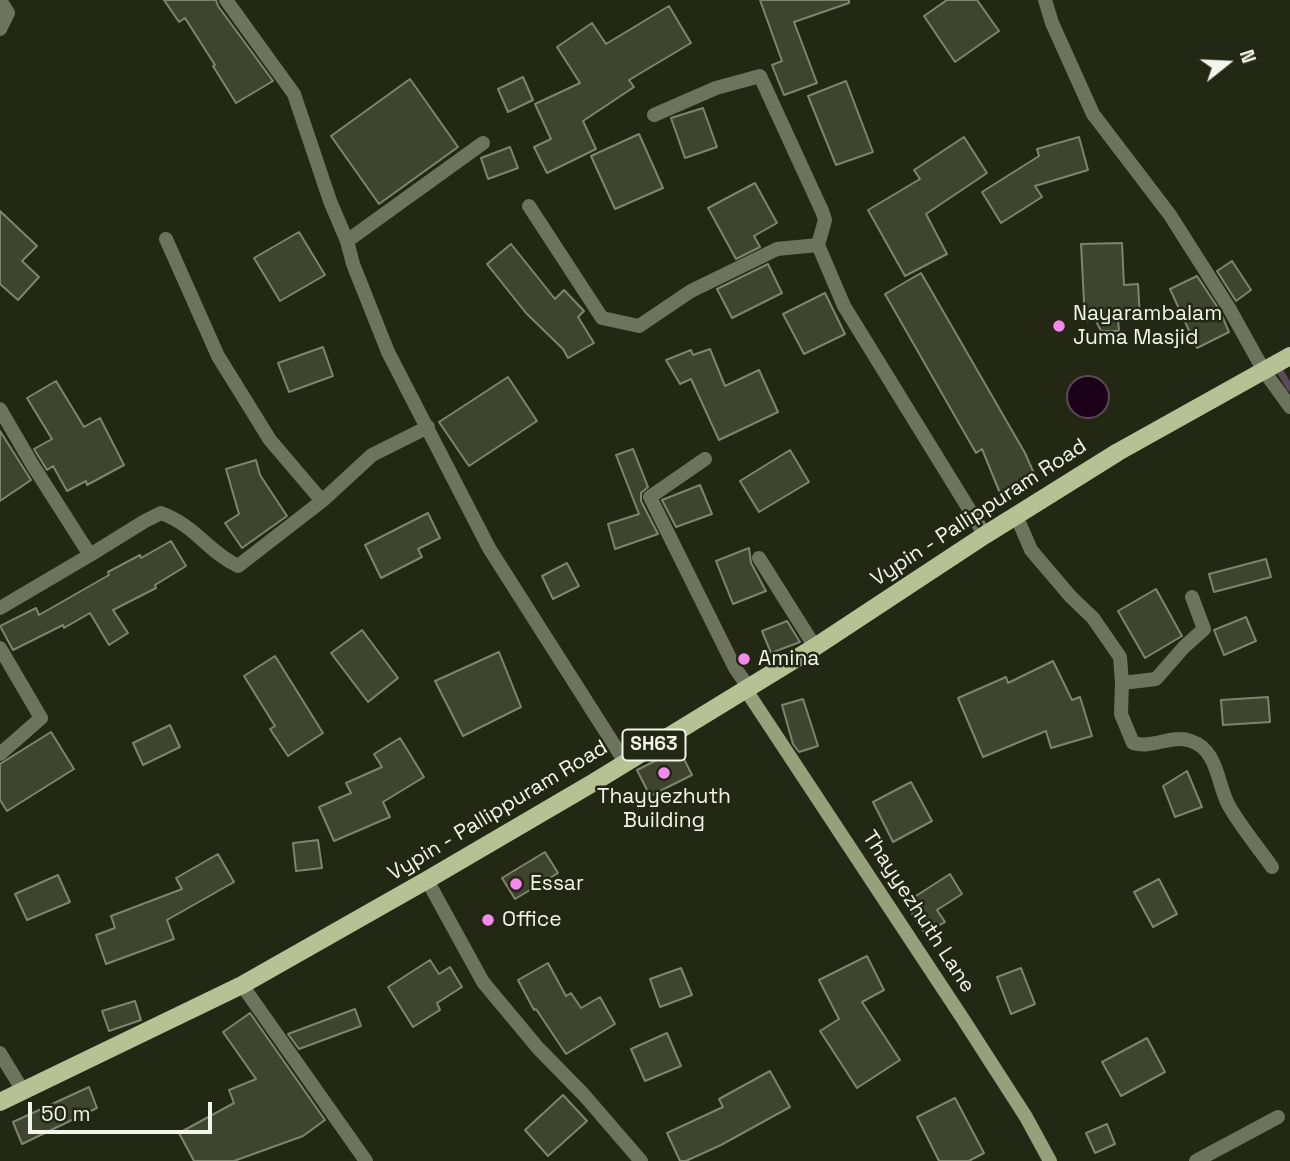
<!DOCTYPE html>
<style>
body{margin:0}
#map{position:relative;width:1290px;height:1161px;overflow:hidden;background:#232814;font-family:"Space Grotesk",sans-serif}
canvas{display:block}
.north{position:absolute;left:1192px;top:28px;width:70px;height:70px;-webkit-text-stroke:5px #232814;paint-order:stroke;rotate:72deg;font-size:19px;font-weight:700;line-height:28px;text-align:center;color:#f2f5e9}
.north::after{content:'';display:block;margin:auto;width:24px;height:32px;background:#f2f5e9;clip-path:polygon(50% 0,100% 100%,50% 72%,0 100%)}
.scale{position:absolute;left:28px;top:1102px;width:184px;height:32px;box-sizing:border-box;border:4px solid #f2f5e9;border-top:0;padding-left:9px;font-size:21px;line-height:24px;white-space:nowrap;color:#f2f5e9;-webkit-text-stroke:5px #232814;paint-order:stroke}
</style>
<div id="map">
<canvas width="1290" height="1161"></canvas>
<div class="north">N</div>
<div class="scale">50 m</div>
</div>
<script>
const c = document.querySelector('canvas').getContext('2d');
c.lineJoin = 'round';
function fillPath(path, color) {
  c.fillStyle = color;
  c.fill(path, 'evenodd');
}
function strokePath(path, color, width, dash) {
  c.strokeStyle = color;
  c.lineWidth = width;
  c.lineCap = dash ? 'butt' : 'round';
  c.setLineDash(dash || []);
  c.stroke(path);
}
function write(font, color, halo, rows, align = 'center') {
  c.font = font + ' "Space Grotesk",sans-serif';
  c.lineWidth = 5;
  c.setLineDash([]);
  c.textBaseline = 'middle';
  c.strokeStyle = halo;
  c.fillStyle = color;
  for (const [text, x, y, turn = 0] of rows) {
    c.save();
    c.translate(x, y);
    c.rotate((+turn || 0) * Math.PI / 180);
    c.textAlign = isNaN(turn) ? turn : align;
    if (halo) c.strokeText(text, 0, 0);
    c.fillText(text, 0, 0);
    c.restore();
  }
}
const water = new Path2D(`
 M1067 397a21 21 0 1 1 42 0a21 21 0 1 1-42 0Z`);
const stream = new Path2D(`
 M1278 368 1290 388`);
const building = new Path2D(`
 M164 0H216L218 6 273 81 236 103 213 66 215 65 185 18 179 22Z
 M760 0H849V3L794 22 817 83 784 95 772 65 782 61Z
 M947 0H977L999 31 955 62 924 16Z
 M669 6 691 43 629 80 634 87 583 121 596 149 547 173 534 147 551 139 535 104 580 83 557 47 592 23 606 44Z
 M523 77 533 100 508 112 498 89Z
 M410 79 458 147 379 204 331 136Z
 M846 81 873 152 836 165 808 96Z
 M703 108 717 147 685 158 671 118Z
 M639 134 663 188 615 209 591 156Z
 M964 137 987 173 926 214 947 254 905 276 868 210 920 179 914 170Z
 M1079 137 1088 170 1035 186 1042 197 1001 223 982 192 1039 156 1037 149Z
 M510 147 518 168 488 179 481 158Z
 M755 183 777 223 754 236 760 247 736 259 708 208Z
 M0 211 37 246 22 261 39 277 18 300 0 284Z
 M299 232 325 275 280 301 254 258Z
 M1122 243 1124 285 1138 284 1140 318 1118 319 1119 331H1101L1096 321H1085L1081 244Z
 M511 244 555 299 564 290 584 311 578 317 594 343 568 358 563 349 526 313 487 264Z
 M1232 261 1251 290 1236 301 1217 271Z
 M768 264 782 293 732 318 717 289Z
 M921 273 1025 453 1036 478 1000 493 982 449 976 453 885 294Z
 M1197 276 1220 311 1229 332 1197 348 1170 289Z
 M825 293 845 334 804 354 783 314Z
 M323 347 333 376 289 392 278 363Z
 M710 349 725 386 759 370 778 412 719 440 691 379 680 384 666 360 691 350 693 355Z
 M508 377 537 421 469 466 439 422Z
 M56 381 84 427 100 418 124 465 87 485 86 481 67 491 53 466 47 470 34 449 52 439 27 398Z
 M0 431 31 480 0 501Z
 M633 449 648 487 641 493V501L658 534 615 549 608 524 639 514 616 455Z
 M790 450 809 482 759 512 740 481Z
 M256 460 260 475 287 516 242 548 225 523 239 514 226 469Z
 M700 485 712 514 676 527 662 500Z
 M428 513 440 538 418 549 422 557 381 578 365 545Z
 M171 541 186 566 155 585 156 588 113 610 128 633 109 645 90 613 64 628 63 625 13 650 0 626 36 608 39 615 109 575 108 572 140 555 141 558Z
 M749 548 751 563 766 591 733 604 716 561Z
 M1266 559 1271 577 1214 592 1209 574Z
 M567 563 579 586 553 599 542 576Z
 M1156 589 1182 636 1145 658 1118 611Z
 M1246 617 1256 641 1224 655 1214 630Z
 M787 621 800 642 771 653 762 631Z
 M362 630 398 678 368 702 331 653Z
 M499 652 521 707 463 736 435 681Z
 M275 656 323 733 288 756 270 729 275 726 244 676Z
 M1053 661 1072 700 1080 697 1092 736 1051 748 1046 731 983 757 958 698 1006 677 1008 683Z
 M1268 697 1270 722 1223 725 1221 700Z
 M803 699 818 746 799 752 793 744 782 705Z
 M170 725 180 747 143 765 133 743Z
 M51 732 74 769 7 811 0 800V764Z
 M400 738 424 777 383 802 390 817 334 841 319 807 351 793 346 783 382 767 374 754Z
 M679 749 692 775 650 796 637 770Z
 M1187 771 1202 807 1175 817 1163 786Z
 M911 782 932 821 893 842 873 802Z
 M318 840 322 868 296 871 293 843Z
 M545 852 558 873 515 899 502 878Z
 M218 854 234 882 167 920 174 939 106 964 96 935 115 928 111 916 182 889 176 878Z
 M950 874 962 894 937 910 945 922 925 934 905 903Z
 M58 875 70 902 27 920 15 894Z
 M1159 879 1177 914 1153 927 1134 892Z
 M867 956 884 990 862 1002 900 1060 857 1088 820 1031 839 1019 819 980Z
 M430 960 439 974 450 967 462 987 437 1003 440 1010 413 1027 388 987Z
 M548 963 566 996 571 993 581 1008 600 997 615 1024 566 1054 536 1009 534 1010 518 980Z
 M681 968 692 995 660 1007 650 979Z
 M1021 968 1035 1004 1011 1014 997 977Z
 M135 1001 141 1020 109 1031 102 1011Z
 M355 1009 361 1026 299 1049 288 1034Z
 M250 1013 325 1120 303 1136 234 1161H194L179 1133 234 1103 229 1090 256 1079 223 1032Z
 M667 1033 681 1066 645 1081 631 1049Z
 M1147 1038 1165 1072 1121 1096 1102 1062Z
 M770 1071 790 1107 721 1145 686 1161H680L667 1133 723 1107 719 1099Z
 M89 1087 97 1108 22 1144 13 1122Z
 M563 1095 587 1121 548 1156 525 1130Z
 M955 1098 984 1153 969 1161H939L917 1117Z
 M1107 1124 1115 1144 1095 1153 1086 1133Z`);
const street = new Path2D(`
 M226 0 294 94 330 201 347 241 353 264 388 352 489 548 625 762
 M1045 0 1052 23 1093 114 1170 215 1229 308 1264 371 1290 407
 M0 29 8 13 0 0
 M654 115 716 88 760 76 822 211 825 220 818 245 844 306 985 535
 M529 206 602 318 639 326 691 291 777 249 818 245
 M166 239 218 356 270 440 322 501
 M347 241 483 143
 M0 409 32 464 90 555 145 521 161 513C196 526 207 551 238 566L322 501 372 455 428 427
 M705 459 650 497 735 668 749 688
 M1016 515 1031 550 1071 597 1093 618 1120 657 1122 683 1156 679 1184 647 1204 629 1192 597
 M759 558 815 647
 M0 608 90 555
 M0 648 41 718 0 754
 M1122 683 1121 714 1133 743C1153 749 1171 734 1191 741 1218 750 1217 783 1228 804 1240 826 1258 847 1272 867
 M427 880 483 982 538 1048 584 1095 641 1161
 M242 985 366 1161
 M0 1053 23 1091
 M1196 1161 1278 1117`);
const secondary = new Path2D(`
 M746 690 963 1019 1026 1117 1050 1161`);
const primary = new Path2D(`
 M0 1102 242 985 427 880 591 784 815 647 985 535 1118 452 1290 356`);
const markers = [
 [1059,326,7,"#f689ed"],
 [744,659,7,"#f689ed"],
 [664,773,7,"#f689ed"],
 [516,884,7,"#f689ed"],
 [488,920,7,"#f689ed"]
];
const shields = [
 [654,745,63]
];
const shieldNames = [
 ["SH63",654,745]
];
const poiNames = [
 ["Nayarambalam",1073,314],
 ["Juma Masjid",1073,338],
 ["Amina",758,659],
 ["Thayyezhuth",664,797,"center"],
 ["Building",664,821,"center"],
 ["Essar",530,884],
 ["Office",502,920]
];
const streetNames = [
 ["Vypin - Pallippuram Road",979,513,-33],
 ["Vypin - Pallippuram Road",498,811,-31],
 ["Thayyezhuth Lane",918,912,57]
];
fillPath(water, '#1a0019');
strokePath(water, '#5b4a57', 2);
strokePath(stream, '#5b4a57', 7);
fillPath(building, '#3f442f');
strokePath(building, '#7e846d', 2);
strokePath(street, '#6d735d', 14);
strokePath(secondary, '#96a07b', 14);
strokePath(primary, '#b6c293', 18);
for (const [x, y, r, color] of markers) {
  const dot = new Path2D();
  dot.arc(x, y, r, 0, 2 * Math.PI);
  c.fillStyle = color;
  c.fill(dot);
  strokePath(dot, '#232814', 2.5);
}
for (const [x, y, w] of shields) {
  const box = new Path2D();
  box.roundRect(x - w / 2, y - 15.5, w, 31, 5);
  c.fillStyle = '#232814';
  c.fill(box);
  strokePath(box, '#f2f5e9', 2);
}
write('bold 19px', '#f2f5e9', null, shieldNames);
write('21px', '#f2f5e9', '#232814', poiNames, 'left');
write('21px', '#f2f5e9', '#232814', streetNames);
</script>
